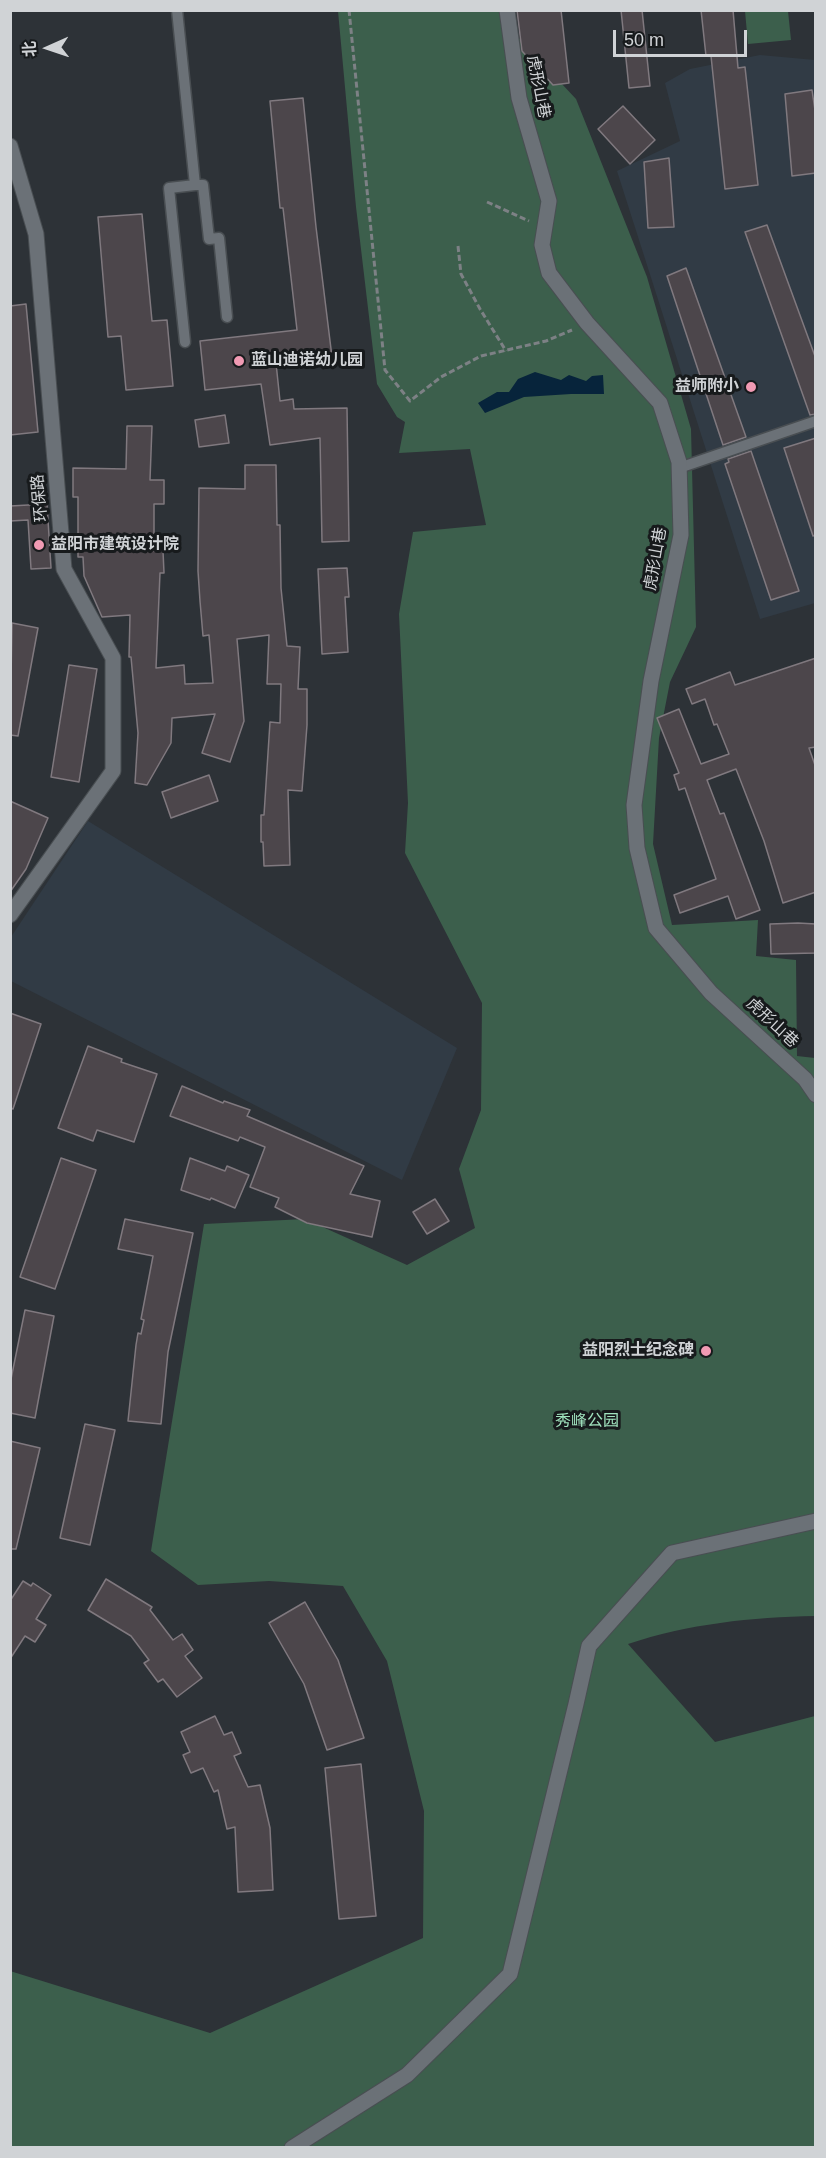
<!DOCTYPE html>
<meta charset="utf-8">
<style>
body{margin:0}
#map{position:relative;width:826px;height:2158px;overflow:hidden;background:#2d3237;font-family:Arial,"Noto Sans SC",sans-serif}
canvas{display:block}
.frame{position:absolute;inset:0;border:12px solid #d0d3d6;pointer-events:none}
.north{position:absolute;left:18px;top:18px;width:60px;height:60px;-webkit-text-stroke:4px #171a1c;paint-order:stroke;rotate:267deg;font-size:16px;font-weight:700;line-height:24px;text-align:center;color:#d0d3d6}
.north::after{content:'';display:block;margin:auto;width:21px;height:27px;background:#d0d3d6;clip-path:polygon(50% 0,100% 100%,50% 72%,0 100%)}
.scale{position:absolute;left:613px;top:30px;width:134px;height:27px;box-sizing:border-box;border:3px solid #d0d3d6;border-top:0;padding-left:8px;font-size:18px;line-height:21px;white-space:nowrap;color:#d0d3d6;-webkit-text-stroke:4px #171a1c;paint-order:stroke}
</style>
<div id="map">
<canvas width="826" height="2158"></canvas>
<div class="frame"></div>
<div class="north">北</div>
<div class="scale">50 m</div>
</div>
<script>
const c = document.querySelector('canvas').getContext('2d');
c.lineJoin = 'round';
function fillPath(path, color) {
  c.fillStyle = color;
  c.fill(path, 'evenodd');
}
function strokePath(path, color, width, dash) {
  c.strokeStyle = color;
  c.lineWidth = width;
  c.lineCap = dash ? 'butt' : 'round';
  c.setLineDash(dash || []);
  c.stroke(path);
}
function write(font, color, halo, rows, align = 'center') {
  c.font = font + ' Arial,"Noto Sans SC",sans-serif';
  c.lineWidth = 6;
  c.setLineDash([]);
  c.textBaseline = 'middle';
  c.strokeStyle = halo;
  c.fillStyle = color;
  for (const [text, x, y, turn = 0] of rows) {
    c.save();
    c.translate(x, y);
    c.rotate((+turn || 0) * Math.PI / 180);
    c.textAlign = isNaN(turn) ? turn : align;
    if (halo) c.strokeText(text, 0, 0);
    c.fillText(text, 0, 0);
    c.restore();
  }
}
const built = new Path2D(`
 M760 55 815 60V603L760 619 617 171 680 141 665 83 690 69Z
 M88 821 457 1048 402 1180 11 981V937Z`);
const green = new Path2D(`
 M338 11H514L517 36 576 99 647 277 691 429 696 627 670 682 659 738 653 844 672 925 758 920 756 956 796 960 797 1056 815 1058V1616C752 1617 688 1624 628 1644L715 1742 815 1716V2147H11L10 1971 210 2033 423 1938 424 1811 387 1661 343 1586 269 1581 198 1585 151 1551 204 1224 305 1219 407 1265 475 1228 459 1169 481 1110 482 1003 405 853 408 803 399 614 413 532 486 525 470 449 399 453 405 422 397 417 377 384 356 207Z
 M745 11H788L791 40 748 44Z`);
const water = new Path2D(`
 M535 372 561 380 569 375 586 381 592 376 603 375 604 394H571L524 397 485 413 478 403 497 392H509L518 379Z`);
const building = new Path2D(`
 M517 10H561L569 83 553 85 522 51Z
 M621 10H642L650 86 629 88Z
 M701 10H733L738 68 745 67 758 185 725 189 711 56H706Z
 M812 90 816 117V173L792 176 785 94Z
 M303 98 316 227 332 357 276 363 280 401 293 399 294 409 347 408 349 541 322 542 320 438 270 445 261 384 205 390 200 341 297 330 283 208H280L270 101Z
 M623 106 655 140 630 164 598 129Z
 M669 158 674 227 648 228 644 162Z
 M142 214 152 321 167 320 173 386 126 390 121 336 108 337 98 217Z
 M767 225 816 359V414L810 415 745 232Z
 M686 268 746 437 723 445 667 276Z
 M26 304 38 432 10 435V306Z
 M225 415 229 443 199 447 195 420Z
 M127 426H152L150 480H164V504H154V551H163L164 573H160L156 668 184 665 185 684 213 683 209 635 203 636 200 601 198 571 199 488 245 489V465H276L277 525H280L281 588 287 646 300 647 298 689H307V725L302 791 288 790 290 865 264 866 263 842H261V815H264L270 722 280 723 281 684H267L269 635 237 639 244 721 230 762 202 753 215 714 172 718 171 743 147 785 135 783 138 733 131 657H129L130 615 102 617 84 576 83 557H78V497H73V468L126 469Z
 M816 438V535L813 536 784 448Z
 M751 451 799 591 771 600 725 464 729 462 728 459Z
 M47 504 51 568 31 569 28 520 10 521V506Z
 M347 568 349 597H345L348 652 322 654 318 569Z
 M12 623 38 628 18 736 10 735Z
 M816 658V747L809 748 816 768V892L783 903 764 841 736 769 707 780 720 814 724 813 760 910 736 919 728 896 680 913 674 895 716 879 685 788 679 790 674 775 679 773 657 718 679 709 701 764 729 754 717 724 714 725 705 699 692 704 686 689 730 672 735 685Z
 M69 665 97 669 79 782 51 777Z
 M209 775 218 801 171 818 162 792Z
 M10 801 48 818 26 869 10 892Z
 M798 923 816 924V953L771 954 770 924Z
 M10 1013 41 1024 13 1109 10 1108Z
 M88 1046 122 1059 121 1062 157 1074 134 1142 97 1130 93 1141 58 1128Z
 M182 1086 223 1103 224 1101 250 1110 247 1116 364 1166 350 1194 380 1201 372 1237 307 1223 275 1207 279 1198 250 1187 265 1147 240 1137 238 1141 170 1116Z
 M61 1158 96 1170 55 1289 20 1277Z
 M190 1158 225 1171 227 1166 249 1175 235 1208 211 1198 210 1200 181 1190Z
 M435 1199 449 1221 427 1234 413 1212Z
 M125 1219 193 1233 168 1352 161 1424 128 1421 136 1345 138 1333 141 1334 144 1320 141 1319 153 1256 118 1249Z
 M25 1310 54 1316 35 1418 10 1413V1384Z
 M85 1424 115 1430 90 1545 60 1538Z
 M10 1441 40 1448 16 1549H10Z
 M106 1579 152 1607 150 1610 173 1640 182 1634 193 1650 185 1656 202 1678 177 1697 163 1679 158 1682 144 1663 149 1660 131 1636 88 1610Z
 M23 1581 31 1586 33 1583 51 1595 36 1619 46 1625 35 1642 25 1636 10 1659V1601Z
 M305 1602 338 1660 364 1738 327 1750 304 1684 269 1623Z
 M215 1716 224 1735 232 1732 241 1753 234 1756 248 1787 260 1785 270 1828 273 1890 238 1892 235 1827 227 1829 218 1790 214 1792 203 1768 191 1773 183 1755 190 1752 181 1732Z
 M361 1764 376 1916 339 1919 325 1768Z`);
const path = new Path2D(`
 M349 10 385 370 410 401 441 377 481 356 546 341 572 330
 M487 202 529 221
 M458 246 461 274 480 309 506 351`);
const service = new Path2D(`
 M177 10 195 185 169 188 185 342
 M195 185H203L209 239 219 238 227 317
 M679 468 816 421`);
const minor = new Path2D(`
 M507 10 519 98 549 201 542 245 549 273 587 323 660 403 679 462 681 535 651 681 634 805 637 848 656 928 711 993 805 1079 816 1095
 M10 146 36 234 64 569 113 658V771L10 915
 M292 2148 407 2075 510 1974 576 1704 589 1646 672 1553 816 1521`);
const markers = [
 [239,361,6,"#f19ab3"],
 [751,387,6,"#f19ab3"],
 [39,545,6,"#f19ab3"],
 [706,1351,6,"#f19ab3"]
];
const streetNames = [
 ["虎形山巷",538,87,79],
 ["环保路",40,498,-95],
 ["虎形山巷",656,559,-80],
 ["虎形山巷",772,1023,43]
];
const poiNames = [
 ["蓝山迪诺幼儿园",251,361],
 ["益师附小",739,387,"right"],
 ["益阳市建筑设计院",51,545],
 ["益阳烈士纪念碑",694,1351,"right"]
];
const parkNames = [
 ["秀峰公园",587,1422]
];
fillPath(built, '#313b45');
fillPath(green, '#3c5f4c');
fillPath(water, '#07243b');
fillPath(building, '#4c464b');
strokePath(building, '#80797f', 1.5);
strokePath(service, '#494e52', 13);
strokePath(minor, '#494e52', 17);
strokePath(path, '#7d8185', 3, [6, 3]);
strokePath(service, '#6b7177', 10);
strokePath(minor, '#6b7177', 15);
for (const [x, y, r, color] of markers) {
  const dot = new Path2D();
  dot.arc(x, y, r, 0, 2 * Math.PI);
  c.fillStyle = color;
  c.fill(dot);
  strokePath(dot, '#171a1c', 2);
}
write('16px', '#d0d3d6', '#171a1c', streetNames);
write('bold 16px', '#d0d3d6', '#171a1c', poiNames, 'left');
write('16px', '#a0e3be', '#171a1c', parkNames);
</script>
